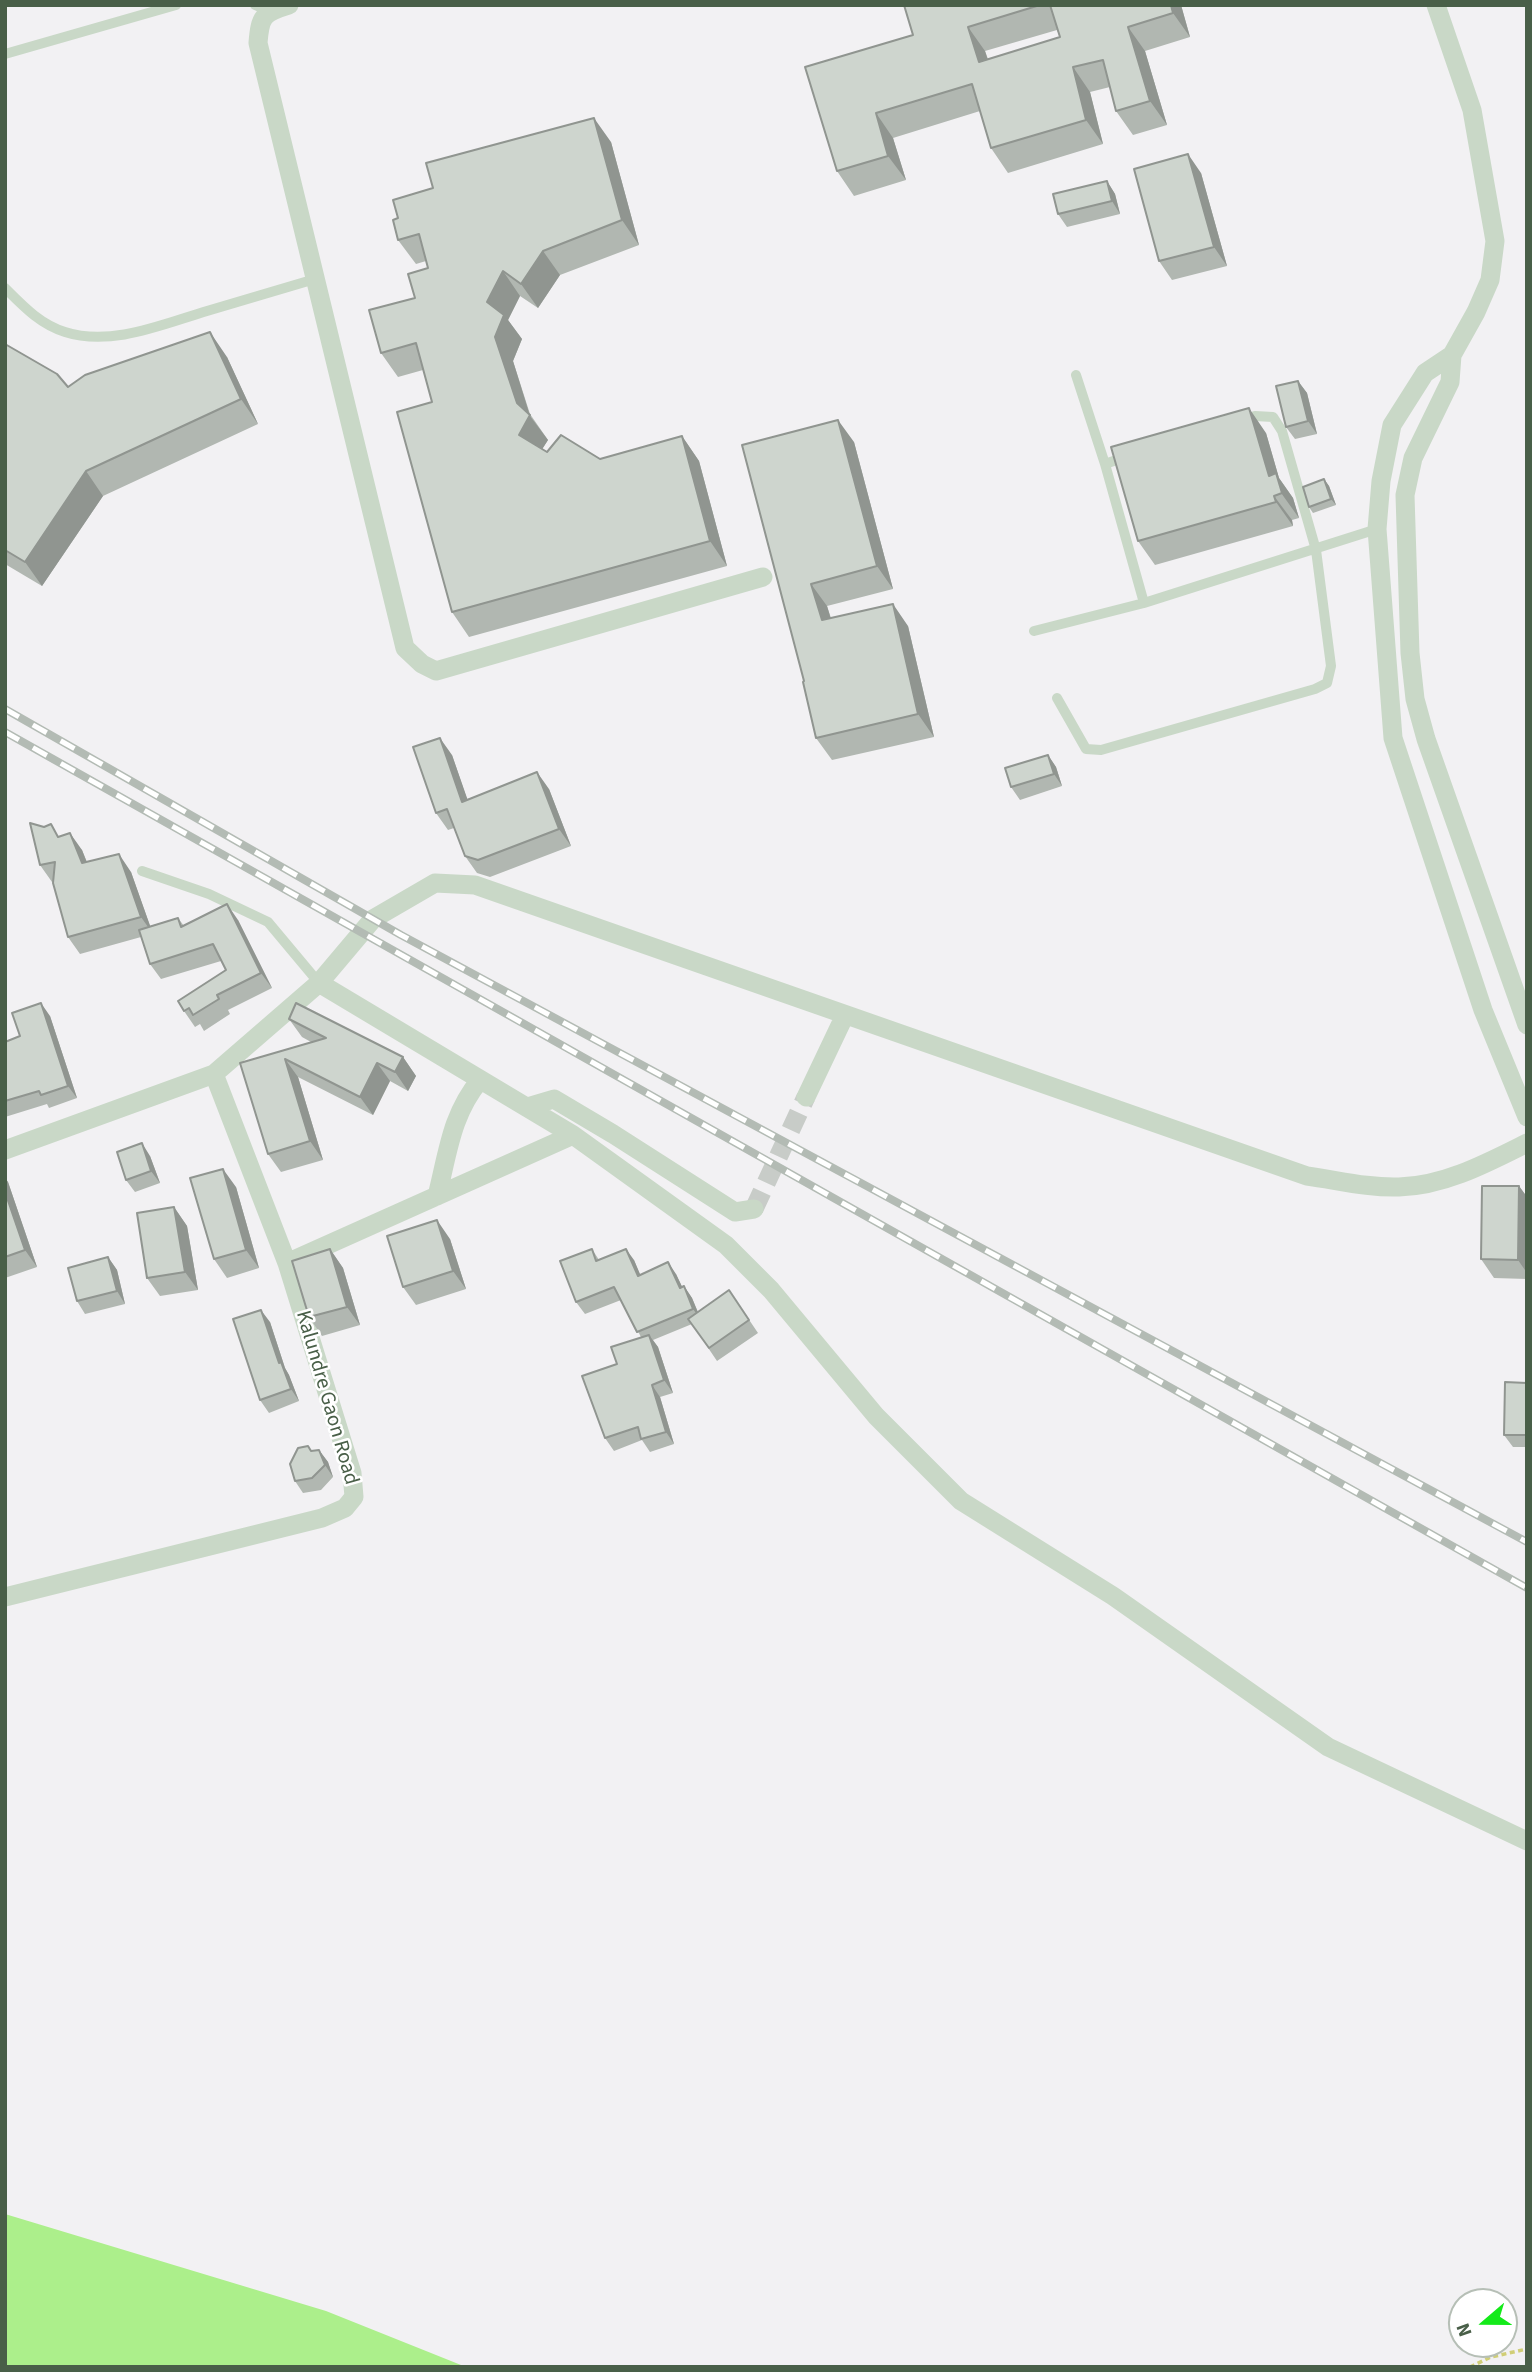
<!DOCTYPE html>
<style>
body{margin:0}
#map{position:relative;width:1532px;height:2372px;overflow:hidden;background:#f2f1f3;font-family:"Source Sans 3",sans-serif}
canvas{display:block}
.frame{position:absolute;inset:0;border:7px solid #495f48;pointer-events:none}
.north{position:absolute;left:1448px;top:2288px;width:70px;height:70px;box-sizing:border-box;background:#fff;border:2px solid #b6bfb6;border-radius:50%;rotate:250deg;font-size:19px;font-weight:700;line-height:28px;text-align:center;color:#495f48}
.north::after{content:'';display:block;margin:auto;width:24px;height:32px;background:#14ea1a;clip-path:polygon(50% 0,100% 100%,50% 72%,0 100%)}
</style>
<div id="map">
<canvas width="1532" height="2372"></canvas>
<div class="frame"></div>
<div class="north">N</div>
</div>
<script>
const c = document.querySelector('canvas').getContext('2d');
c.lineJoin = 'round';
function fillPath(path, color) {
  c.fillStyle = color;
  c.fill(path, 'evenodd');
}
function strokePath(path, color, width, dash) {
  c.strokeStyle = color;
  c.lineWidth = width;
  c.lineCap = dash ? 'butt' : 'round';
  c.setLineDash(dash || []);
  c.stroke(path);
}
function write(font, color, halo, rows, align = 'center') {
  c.font = font + ' "Source Sans 3",sans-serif';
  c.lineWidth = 5;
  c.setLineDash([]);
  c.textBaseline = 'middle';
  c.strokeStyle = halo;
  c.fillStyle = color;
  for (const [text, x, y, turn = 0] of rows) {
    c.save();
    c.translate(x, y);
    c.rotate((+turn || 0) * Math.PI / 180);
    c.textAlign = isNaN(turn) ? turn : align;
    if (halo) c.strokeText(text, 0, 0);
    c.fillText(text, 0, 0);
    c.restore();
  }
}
const water = new Path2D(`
 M5 2214 326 2311 466 2367H5Z`);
const minorTunnel = new Path2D(`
 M754 1209 806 1097`);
const path = new Path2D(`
 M1470 2367 1491 2357 1527 2349`);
const service = new Path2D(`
 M255 5 269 11
 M5 54 176 5
 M5 288C24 307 40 324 65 332 111 347 163 324 207 311 243 300 279 290 315 279
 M1076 375 1105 464 1144 603
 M1105 464 1125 457
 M1034 631 1144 603 1377 529
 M1057 698 1086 749 1101 750 1315 689 1327 683 1331 666 1316 550 1282 431 1273 417 1255 416 1242 420
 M142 871 209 894 268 922 319 983`);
const minor = new Path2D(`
 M289 5C263 13 260 16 258 43L405 648 422 664 436 671 763 577
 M1436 5 1472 110 1495 241 1490 280 1476 312 1452 355 1425 373 1392 425 1381 481 1377 529 1393 738 1483 1010 1527 1117
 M1452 355 1450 382 1413 458 1405 495 1410 653 1415 699 1426 739 1527 1025
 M319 983 573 1135 726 1245 771 1290 876 1416 961 1501 1113 1596 1328 1747 1527 1841
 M806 1097 845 1015
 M527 1107 554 1099 613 1134 735 1212 754 1209
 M5 1150 214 1074 319 983 373 919 435 883 475 885 1307 1176C1337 1180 1368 1188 1399 1187 1444 1186 1487 1163 1527 1143
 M437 1196C448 1153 451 1115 480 1080
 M287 1263 573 1135
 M5 1597 322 1518 345 1508 354 1497 352 1473 287 1263 214 1074`);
const rail = new Path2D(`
 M5 709 401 935 1527 1542
 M5 732 1527 1588`);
const wall = new Path2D(`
 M904 5H1181L1190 37 1145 51 1167 125 1133 135 1116 111 1110 87 1090 92 1103 144 1008 173 991 148 980 111 893 138 906 180 854 196 837 171 913 35ZM1057 30 1060 37 988 59 985 51Z
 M611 142 639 245 560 275 538 308 520 296 508 320 522 339 513 361 530 414 548 440 542 449 547 452 600 459 682 436 699 461 727 566 469 637 452 612 432 402 423 370 398 377 381 353 415 298 428 268 426 261 416 264 398 240Z
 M1201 173 1227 266 1172 280 1159 261Z
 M1107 181 1115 194 1120 214 1067 227 1058 214Z
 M5 344 68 387 227 357 258 424 103 496 42 586 5 564Z
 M1298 381 1307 393 1317 434 1295 439 1286 427Z
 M1266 433 1279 478 1293 498 1299 518 1292 520 1293 526 1155 565 1138 541Z
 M854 442 893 589 827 606 831 618 908 626 934 737 832 760 816 738 804 681 742 445Z
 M1324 479 1329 486 1336 505 1313 513 1309 507Z
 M452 755 467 799 549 789 571 846 490 877 477 873 465 856 454 828 448 830 436 813Z
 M1048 755 1056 767 1062 786 1020 800 1011 787Z
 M60 836 82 850 87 862 131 872 150 926 178 918 184 926 238 920 272 988 228 1010 230 1014 204 1031 200 1024 195 1027 184 1011 226 970 221 961 161 979 150 964 141 937 80 954 68 937 53 882H52L40 865Z
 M50 1016 77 1098 49 1108 47 1104 5 1117V1042L20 1036Z
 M289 1019 403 1057 416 1076 408 1091 390 1081 373 1115 298 1077 323 1160 281 1172 268 1154 240 1063 311 1042 302 1037Z
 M150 1156 160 1183 135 1192 126 1180Z
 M5 1178 8 1182 37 1267 5 1278Z
 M1519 1186 1527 1197V1279L1494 1278 1481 1259Z
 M236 1187 259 1268 227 1278 214 1259Z
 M174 1207 187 1226 198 1290 160 1296 147 1278Z
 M450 1239 466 1289 416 1305 403 1287Z
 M330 1249 343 1268 360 1325 322 1336 309 1317Z
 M592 1249 599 1260H634L640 1275 676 1274 682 1287 684 1286 692 1298 698 1312 729 1290 758 1333 717 1361 692 1324 653 1340 658 1347 673 1393 660 1397 674 1444 650 1452 642 1440 614 1451 605 1438 617 1364 641 1337 621 1300 585 1314 576 1302Z
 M108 1257 117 1270 125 1304 85 1314 77 1301Z
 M270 1322 285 1368 289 1375 299 1401 269 1413 260 1400Z
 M1527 1383V1447H1513L1504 1435Z
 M319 1450 328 1462 333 1477 321 1490 303 1493 295 1481 311 1451Z`);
const shadedWall = new Path2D(`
 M1171 5H1181L1190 37 1173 13Z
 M968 27 985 51 996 86 979 62Z
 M1128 27 1145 51 1167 125 1150 101Z
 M1073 67 1090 92 1103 144 1086 120Z
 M876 113 893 138 906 180 888 156Z
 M594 118 611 142 639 245 622 220Z
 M1188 154 1201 173 1227 266 1214 247Z
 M1107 181 1115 194 1120 214 1112 201Z
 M543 251 560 275 538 308 521 284Z
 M503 271 520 296 508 320 522 339 513 361 530 416 548 440 536 459 519 435 517 403 495 337 487 302Z
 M210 332 227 357 258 424 241 399Z
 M1298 381 1307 393 1317 434 1308 421Z
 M1249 408 1266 433 1279 478 1293 498 1299 518 1269 476Z
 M838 420 854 442 893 589 877 566Z
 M682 436 699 461 727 566 710 541Z
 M86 471 103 496 42 586 25 562Z
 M1324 479 1329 486 1336 505 1331 499Z
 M1274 496 1292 520 1293 526 1276 502Z
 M811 584 827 606 838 643 822 620Z
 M893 604 908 626 934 737 918 714Z
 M440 738 452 755 474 818 462 802Z
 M1048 755 1056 767 1062 786 1054 774Z
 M537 772 549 789 571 846 559 829Z
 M70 833 82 850 94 881 82 863Z
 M119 854 131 872 153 934 141 917Z
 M227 904 238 920 272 988 261 973Z
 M41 1003 50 1016 77 1098 68 1086Z
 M403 1057 416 1076 408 1091 395 1072Z
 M285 1059 298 1077 323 1160 310 1141Z
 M377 1063 390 1081 373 1115 360 1097Z
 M142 1143 150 1156 160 1183 151 1171Z
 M223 1169 236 1187 259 1268 246 1250Z
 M5 1178 8 1182 37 1267 25 1250 5 1192Z
 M1519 1186 1527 1197V1273L1518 1260Z
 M174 1207 187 1226 198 1290 185 1272Z
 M437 1220 450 1239 466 1289 453 1271Z
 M330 1249 343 1268 360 1325 347 1307Z
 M626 1249 634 1260 646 1288 638 1276Z
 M108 1257 117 1270 125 1304 117 1291Z
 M668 1262 676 1274 688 1299 680 1288Z
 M684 1286 692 1298 701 1320 693 1309Z
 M261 1310 270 1322 285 1368 289 1375 299 1401 291 1389 279 1363Z
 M649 1335 658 1347 673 1393 664 1380Z
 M652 1385 660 1397 674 1444 666 1432Z
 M319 1450 328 1462 333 1477 325 1465Z`);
const building = new Path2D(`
 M904 5H1040L968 27 979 62 1060 37 1050 5H1171L1173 13 1128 27 1150 101 1116 111 1103 60 1073 67 1086 120 991 148 972 84 876 113 888 156 837 171 805 67 913 35Z
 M594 118 622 220 543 251 521 284 503 271 487 302 504 315 495 337 517 403 530 415 519 435 547 452 561 435 600 459 682 436 710 541 452 612 397 412 432 402 416 343 381 353 369 310 415 298 408 274 428 268 419 234 398 240 393 220 398 218 393 200 433 188 426 163Z
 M1188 154 1214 247 1159 261 1134 169Z
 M1107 181 1112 201 1058 214 1053 194Z
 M210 332 241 399 86 471 25 562 5 550V344L57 374 68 387 85 375Z
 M1298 381 1308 421 1286 427 1276 386Z
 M1249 408 1269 476 1276 473 1282 493 1274 496 1276 502 1138 541 1111 447Z
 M838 420 877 566 811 584 822 620 893 604 918 714 816 738 803 682 804 681 742 445Z
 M1324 479 1331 499 1309 507 1303 487Z
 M440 738 462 802 537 772 559 829 478 860 465 856 447 809 436 813 413 747Z
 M1048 755 1054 774 1011 787 1005 768Z
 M30 823 44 827 51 824 58 837 70 833 82 863 119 854 141 917 68 937 53 883 55 862 40 865Z
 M227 904 261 973 217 995 219 999 193 1015 189 1008 184 1011 178 1001 226 970 213 944 150 964 139 930 178 918 181 927Z
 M41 1003 68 1086 41 1095 39 1091 5 1101V1042L20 1036 12 1013Z
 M296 1003 403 1057 395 1072 377 1063 360 1097 285 1059 310 1141 268 1154 240 1063 326 1038 289 1019Z
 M142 1143 151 1171 126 1180 117 1152Z
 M223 1169 246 1250 214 1259 190 1178Z
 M1482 1186H1519L1518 1260 1481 1259Z
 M5 1192 25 1250 5 1257Z
 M174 1207 185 1272 147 1278 137 1213Z
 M437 1220 453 1271 403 1287 387 1236Z
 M330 1249 347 1307 309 1317 292 1261Z
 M592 1249 596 1261 626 1249 638 1276 668 1262 680 1288 684 1286 693 1309 637 1332 614 1287 576 1302 560 1261Z
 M108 1257 117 1291 77 1301 68 1268Z
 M729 1290 749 1320 709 1348 688 1319Z
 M261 1310 279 1363 281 1362 291 1389 260 1400 233 1319Z
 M649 1335 664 1380 652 1385 666 1432 641 1439 638 1427 605 1438 582 1376 617 1364 611 1347Z
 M1505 1382 1527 1383V1435H1504Z
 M308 1446 311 1451 319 1450 325 1465 312 1478 295 1481 290 1464 298 1448Z`);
const streetNames = [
 ["Kalundre Gaon Road",326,1398,74]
];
fillPath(water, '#acef8b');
strokePath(minorTunnel, '#c8ccc8', 19, [19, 10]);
strokePath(path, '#d0ce76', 3.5, [5, 3.5]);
strokePath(service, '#c9d8c7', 10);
strokePath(minor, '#c9d8c7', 19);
strokePath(rail, '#b3bbb4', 8);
strokePath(rail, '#fff', 5, [16]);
fillPath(wall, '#b1b7b1');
fillPath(shadedWall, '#909590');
fillPath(building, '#ced5ce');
strokePath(building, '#909590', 2);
write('21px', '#495f48', '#fff', streetNames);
</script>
